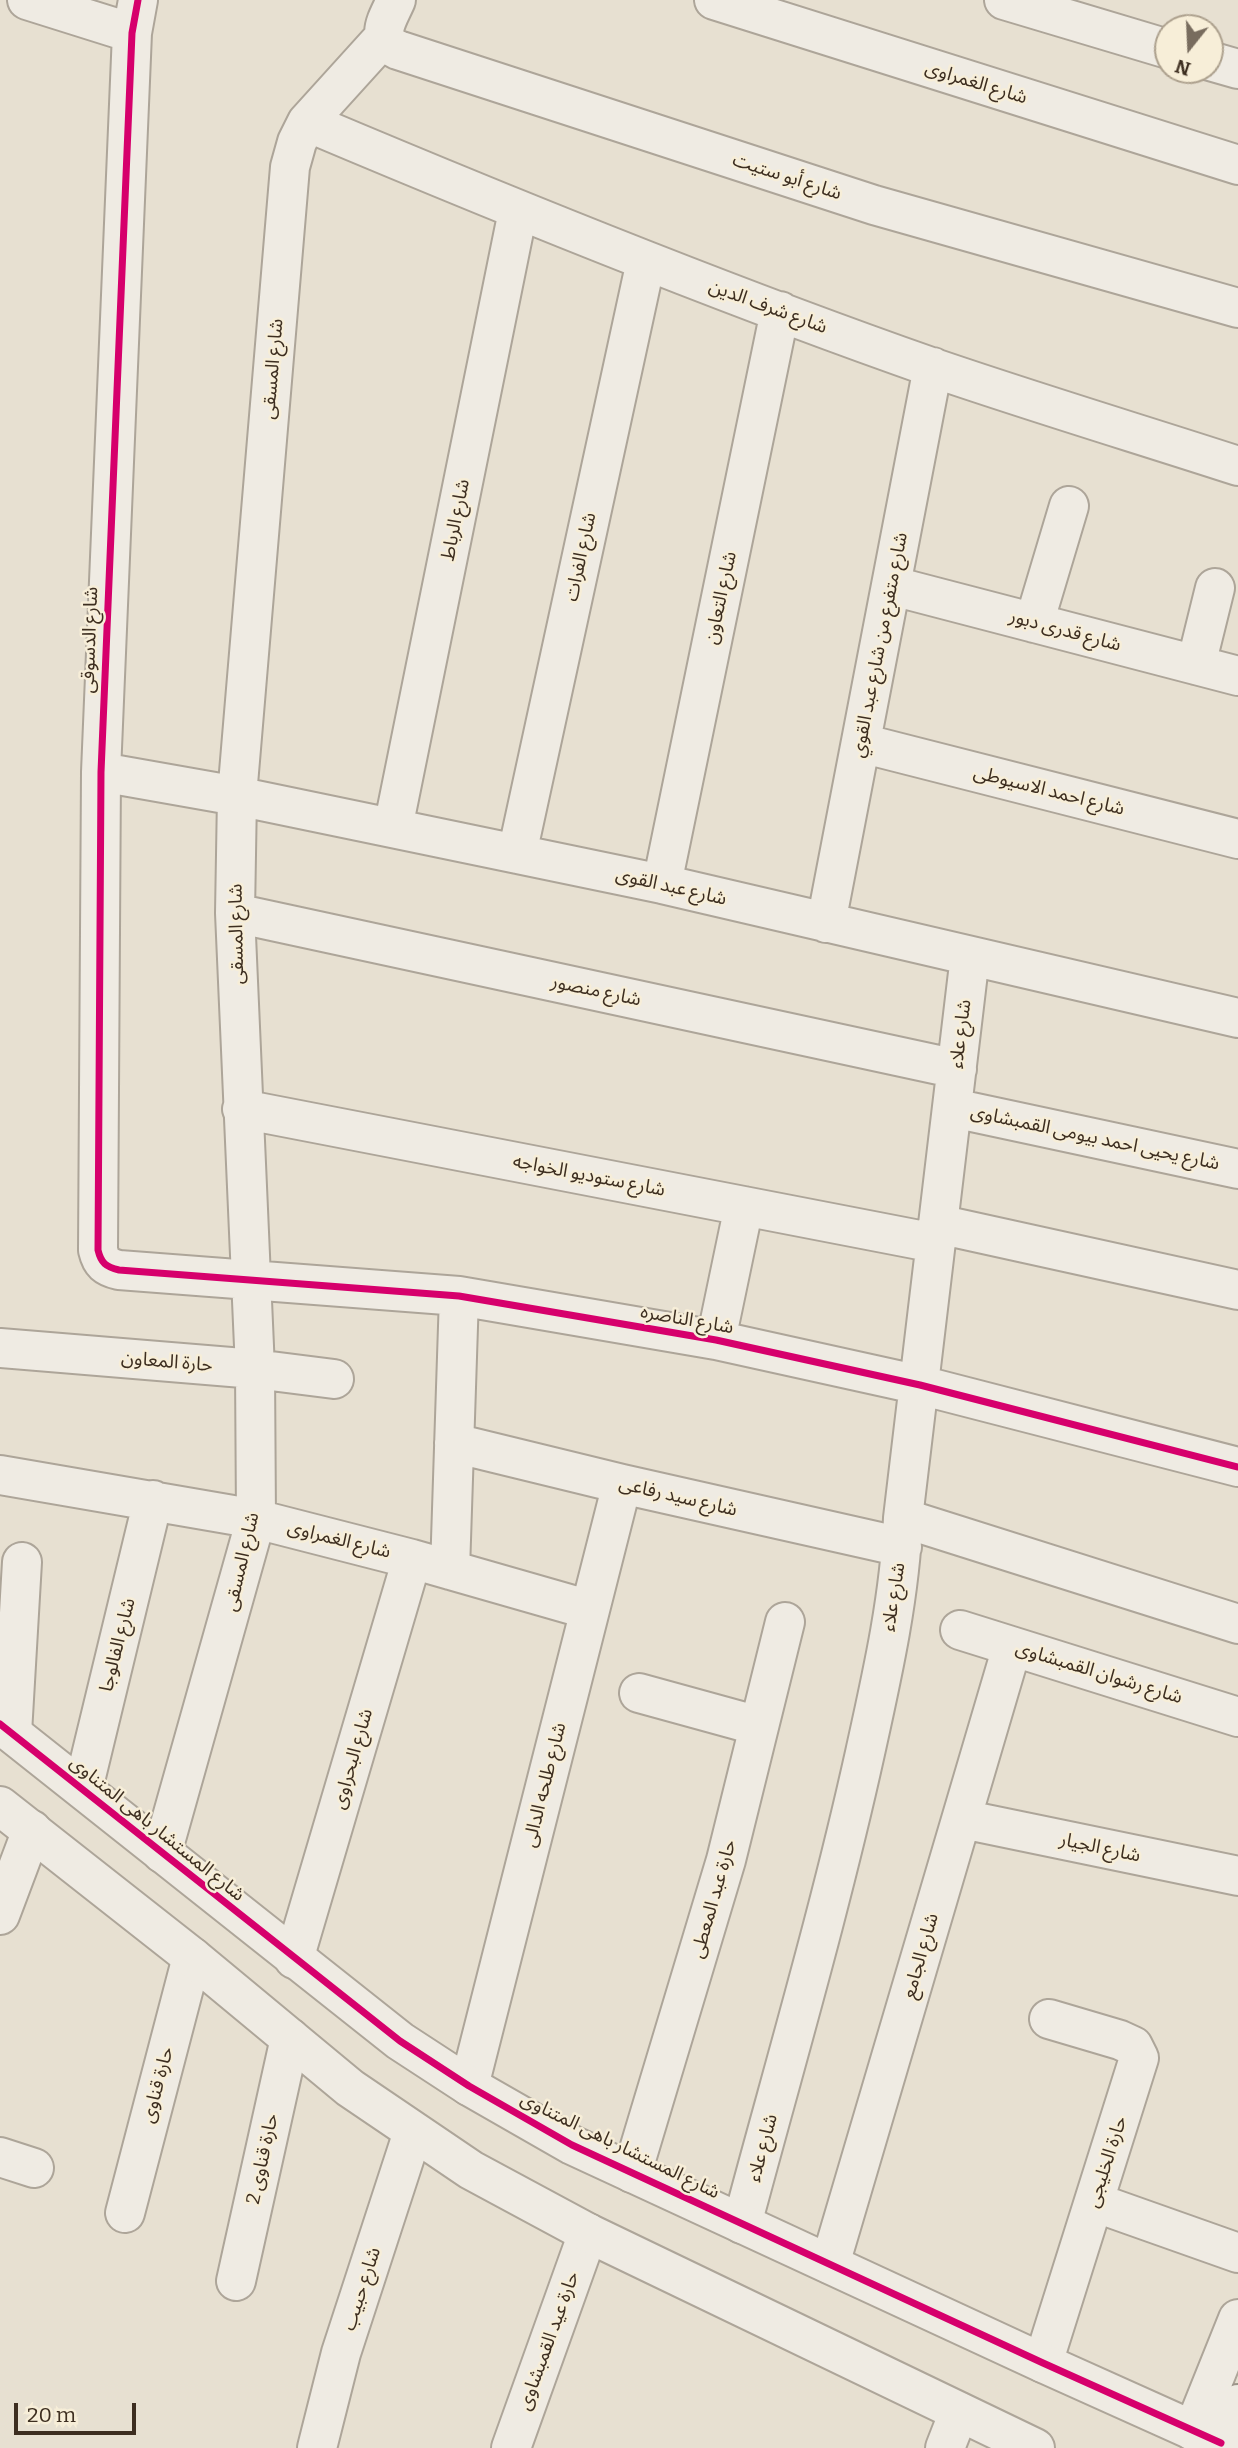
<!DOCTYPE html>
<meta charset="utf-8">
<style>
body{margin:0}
#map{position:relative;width:1238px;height:2448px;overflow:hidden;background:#e7e0d1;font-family:Bitter,serif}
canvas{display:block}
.north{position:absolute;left:1154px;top:14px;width:70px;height:70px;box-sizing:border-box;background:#f7eed8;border:2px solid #ada18e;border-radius:50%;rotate:198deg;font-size:19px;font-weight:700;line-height:28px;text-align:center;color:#3d2e20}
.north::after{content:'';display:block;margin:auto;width:24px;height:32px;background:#786c5e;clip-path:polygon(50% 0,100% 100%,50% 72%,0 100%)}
.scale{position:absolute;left:14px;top:2403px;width:122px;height:32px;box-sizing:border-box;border:4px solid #3d2e20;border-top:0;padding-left:9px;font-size:21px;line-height:24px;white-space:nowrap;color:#3d2e20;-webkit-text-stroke:5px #f7eed8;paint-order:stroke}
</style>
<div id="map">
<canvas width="1238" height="2448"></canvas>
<div class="north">N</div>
<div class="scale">20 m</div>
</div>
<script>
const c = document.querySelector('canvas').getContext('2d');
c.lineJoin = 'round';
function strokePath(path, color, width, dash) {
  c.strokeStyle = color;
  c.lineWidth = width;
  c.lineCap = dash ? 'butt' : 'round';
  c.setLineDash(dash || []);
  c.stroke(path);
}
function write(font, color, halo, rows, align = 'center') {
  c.font = font + ' Bitter,"Noto Sans Arabic",serif';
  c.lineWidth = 5;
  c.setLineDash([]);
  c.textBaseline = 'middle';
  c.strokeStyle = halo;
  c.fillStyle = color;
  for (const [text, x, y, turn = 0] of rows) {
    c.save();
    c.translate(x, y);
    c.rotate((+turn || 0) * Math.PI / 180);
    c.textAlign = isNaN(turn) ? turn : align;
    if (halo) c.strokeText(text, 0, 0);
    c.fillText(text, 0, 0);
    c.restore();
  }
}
const minor = new Path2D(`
 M27 0 132 33
 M138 0 132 33 101 772 98 1250C101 1263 106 1267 119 1270L459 1296 716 1340 920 1385 1238 1467
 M396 0C388 19 373 38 398 50L874 205 1238 308
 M714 0 1238 165
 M1004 0 1168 49
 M1210 61 1238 69
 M307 122C513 209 720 293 931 367 1033 402 1136 433 1238 466
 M893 586 1238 676
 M1034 623 1069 506
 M1196 665 1215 588
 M861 743 1238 839
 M101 772 237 796 662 884 1238 1018
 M393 828 518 211
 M517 854 646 261
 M662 884 780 311
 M235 913 957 1069
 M826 923 933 367
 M953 1108 1238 1169
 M242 1109 935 1243
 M938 1224 1238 1290
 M716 1340 744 1206
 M0 1348 255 1369 334 1379
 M454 1443 622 1484 902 1547
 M0 1475 256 1519 412 1559 590 1610
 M903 1518 1238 1624
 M450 1570 459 1296
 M960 1630 1238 1717
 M639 1693 759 1726
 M12 1733 22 1562
 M83 1789 153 1500
 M962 1819 1238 1876
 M162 1853 256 1519 255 1369 235 913 237 796 290 167 297 142 307 122 384 37
 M0 1915 32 1830
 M294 1959 412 1559
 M469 2086 622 1484
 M0 2157 34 2168
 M632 2173 726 1860 785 1622
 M1094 2202 1238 2253
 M125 2213 192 1957
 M742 2224C784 2067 830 1911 865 1753 882 1676 900 1597 903 1518L970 956
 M830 2264 1012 1647
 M236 2281 290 2038
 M1043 2363 1139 2058 1133 2046 1120 2040 1049 2019
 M1193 2431 1238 2319
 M317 2448 341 2353 413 2132
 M511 2448 588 2233
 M945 2448 959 2412`);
const tertiary = new Path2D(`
 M0 1724 400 2041 469 2086 572 2145 1043 2363 1221 2443
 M0 1806 192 1957 350 2088 471 2170 588 2233 1035 2448`);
const secondary = new Path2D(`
 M1218 2448 1238 2404`);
const cycleway = new Path2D(`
 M138 0 132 33 101 772 98 1250C101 1263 106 1267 119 1270L459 1296 716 1340 920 1385 1238 1467
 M0 1724 400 2041 469 2086 572 2145 1043 2363 1221 2443`);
const streetNames = [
 ["شارع الغمراوى",976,83,17],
 ["شارع أبو ستيت",787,177,18],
 ["شارع شرف الدين",768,307,20],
 ["شارع المسقى",273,369,-85],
 ["شارع الرباط",456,520,-79],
 ["شارع الفرات",581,557,-78],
 ["شارع التعاون",721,598,-78],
 ["شارع قدرى دبور",1065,631,15],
 ["شارع الدسوقى",90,640,-88],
 ["شارع متفرع من شارع عبد القوي",880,645,-79],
 ["شارع احمد الاسيوطى",1049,791,14],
 ["شارع عبد القوى",671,887,13],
 ["شارع المسقى",237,934,-91],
 ["شارع منصور",596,991,12],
 ["شارع علاء",961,1034,-83],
 ["شارع يحيى احمد بيومى القمبشاوى",1095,1138,12],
 ["شارع ستوديو الخواجه",589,1176,11],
 ["شارع الناصره",687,1320,10],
 ["حارة المعاون",167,1362,5],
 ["شارع سيد رفاعى",678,1497,13],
 ["شارع الغمراوى",339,1540,14],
 ["شارع المسقى",242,1562,-77],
 ["شارع علاء",894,1597,-81],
 ["شارع الفالوجا",118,1645,-76],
 ["شارع رشوان القمبشاوى",1099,1673,17],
 ["شارع البحراوى",353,1759,-74],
 ["شارع طلحه الدالى",545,1785,-76],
 ["شارع المستشار باهى المتناوى",157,1829,39],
 ["شارع الجيار",1100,1848,12],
 ["حارة عبد المعطى",714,1899,-74],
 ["شارع الجامع",921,1956,-74],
 ["حارة قناوى",158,2085,-75],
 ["شارع المستشار باهى المتناوى",620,2146,26],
 ["شارع علاء",763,2148,-75],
 ["حارة قناوى 2",263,2159,-78],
 ["حارة الخليجى",1107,2162,-72],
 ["شارع حبيب",362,2289,-72],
 ["حارة عيد القمبشاوى",549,2341,-70]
];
strokePath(minor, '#ada599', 42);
strokePath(tertiary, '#ada599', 42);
strokePath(secondary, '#9c958a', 42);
strokePath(minor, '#efebe3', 38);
strokePath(tertiary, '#efebe3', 38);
strokePath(secondary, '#efebe3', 38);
strokePath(cycleway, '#d6006c', 7);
write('19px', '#3d2e20', '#f7eed8', streetNames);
</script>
